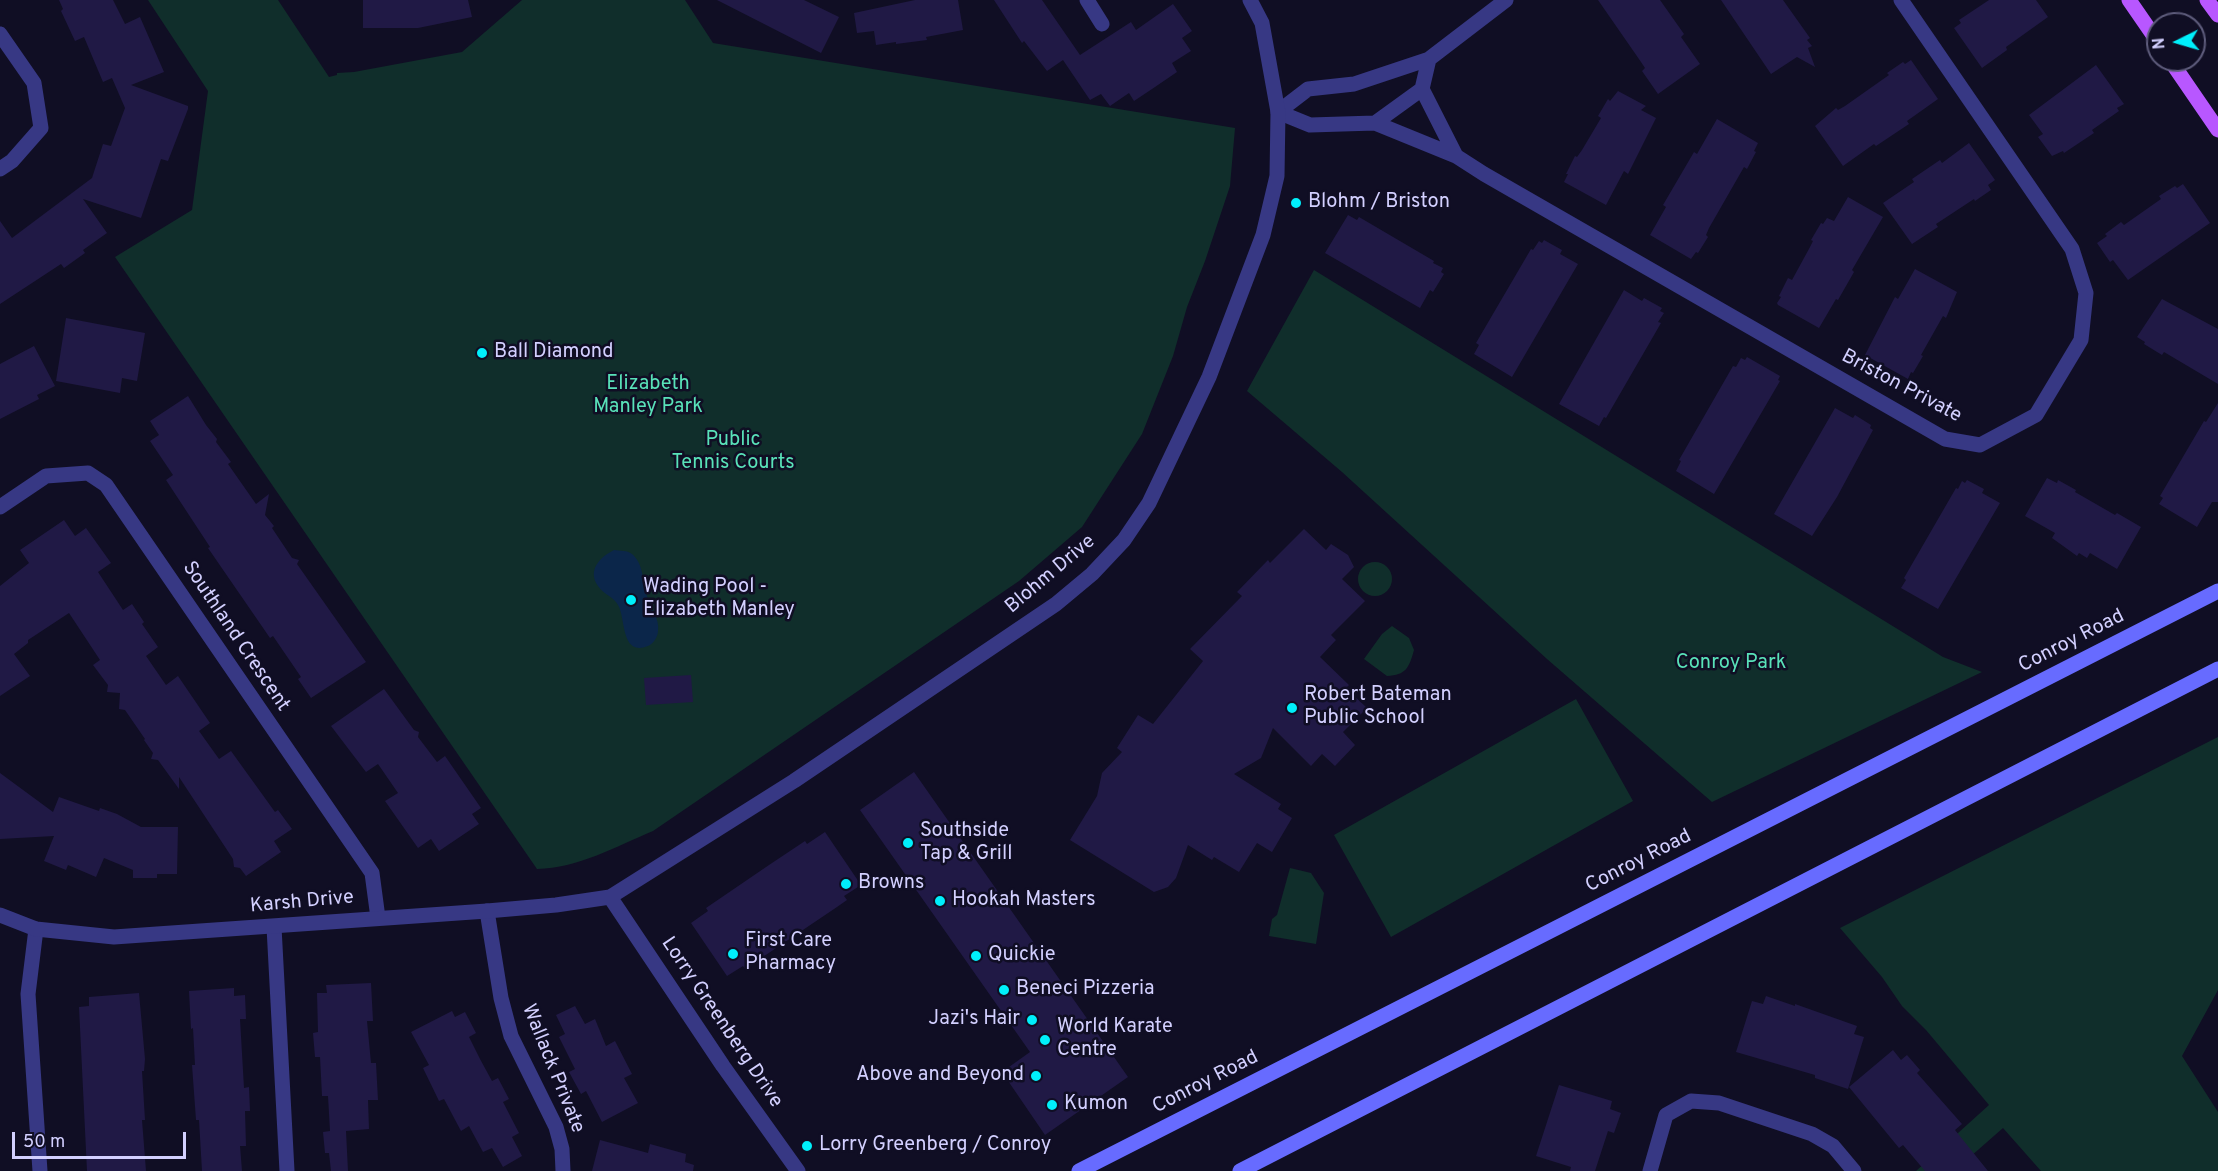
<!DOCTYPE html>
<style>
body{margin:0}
#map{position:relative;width:2218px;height:1171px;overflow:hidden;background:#100e24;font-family:Overpass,sans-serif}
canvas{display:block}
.north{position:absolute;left:2146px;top:12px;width:60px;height:60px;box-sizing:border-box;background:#100e24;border:2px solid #5e5c7c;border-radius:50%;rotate:265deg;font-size:16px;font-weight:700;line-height:24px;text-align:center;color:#d3d0ff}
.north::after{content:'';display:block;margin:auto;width:21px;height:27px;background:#00effb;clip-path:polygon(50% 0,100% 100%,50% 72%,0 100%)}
.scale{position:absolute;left:12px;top:1132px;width:174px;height:27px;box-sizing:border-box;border:3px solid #d3d0ff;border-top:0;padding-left:8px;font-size:18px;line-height:21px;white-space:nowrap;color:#d3d0ff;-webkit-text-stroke:4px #100e24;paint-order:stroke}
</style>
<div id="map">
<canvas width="2218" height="1171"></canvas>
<div class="north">N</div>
<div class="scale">50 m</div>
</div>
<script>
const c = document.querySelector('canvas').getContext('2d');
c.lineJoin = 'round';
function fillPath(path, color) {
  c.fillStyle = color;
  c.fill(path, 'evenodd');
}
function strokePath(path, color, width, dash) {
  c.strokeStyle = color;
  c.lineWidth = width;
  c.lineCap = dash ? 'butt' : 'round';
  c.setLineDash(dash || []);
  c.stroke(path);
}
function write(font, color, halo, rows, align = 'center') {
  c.font = font + ' Overpass,sans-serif';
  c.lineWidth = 5;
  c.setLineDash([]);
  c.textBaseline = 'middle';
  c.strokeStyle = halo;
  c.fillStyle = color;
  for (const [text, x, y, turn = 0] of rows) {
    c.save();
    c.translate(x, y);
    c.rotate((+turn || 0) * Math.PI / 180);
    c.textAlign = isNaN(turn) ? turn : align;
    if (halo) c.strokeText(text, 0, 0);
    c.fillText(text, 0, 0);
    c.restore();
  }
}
const green = new Path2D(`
 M148 0H278L329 77 337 75V73L354 72 462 52 522 0H685L713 43 1235 128 1230 186 1205 261 1187 307 1173 356 1142 434 1082 527 1019 581 653 831C615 847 578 868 537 869L115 257 192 210 208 91Z
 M1314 270 1943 657 1982 672 1712 802 1547 659 1342 472 1247 391Z
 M1358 579a17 17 0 1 1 34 0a17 17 0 1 1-34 0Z
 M1392 626 1409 638 1414 650C1409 668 1406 675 1387 676L1364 659 1382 634Z
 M1576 699 1633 801 1391 937 1334 835Z
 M2218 737V990L2182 1056 2218 1112V1171H2041L2003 1128 1954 1171H1916L1989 1105 1926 1030 1902 1006 1882 977 1840 928Z
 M1290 868 1311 873 1324 893 1316 944 1269 936 1272 919 1277 915Z`);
const water = new Path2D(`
 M614 550C620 551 627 550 632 554 636 557 640 564 641 569 644 578 644 588 647 596 650 607 660 619 658 631 658 637 653 644 648 646 620 657 626 617 618 605 614 597 603 594 598 586 587 570 600 557 614 550Z`);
const building = new Path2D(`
 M59 0H113L125 24 140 17 164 72 131 85 188 106V109L168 161 161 159 141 218 83 199 107 233 83 250 85 253 64 268 61 264 0 304V221L12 238 92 178 103 144 111 146 125 108 112 78 103 82 84 37 75 41 61 11 63 9Z
 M363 0H468L472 17 418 28H363Z
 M717 0H804L839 17 821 53Z
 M915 0H958L963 30 926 37 927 40 896 44V42L876 45 874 31 857 33 854 13Z
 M994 0H1042L1080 55 1131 22 1136 30 1173 4 1192 31 1182 38 1191 51 1172 63 1177 72 1155 87 1134 101 1129 93 1110 106 1101 94 1090 100 1063 60 1047 71 1024 41 1022 43Z
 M1598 0H1660L1684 34 1681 37 1700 64 1658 94 1642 71 1645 68 1641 62Z
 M1721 0H1783L1810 38 1807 40 1812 46 1808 48 1815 67 1797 57 1771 74Z
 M1989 0H2036L2048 17 2006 47 2007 50 1982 68 1954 28 1961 23 1959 20Z
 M1911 60 1938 99 1907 121 1909 124 1876 146 1874 144 1843 166 1815 126 1836 108 1838 110 1845 106 1889 75 1887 73 1903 62 1905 64Z
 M2096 65 2124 104 2117 108 2119 111 2092 130 2094 133 2064 153 2063 151 2052 156 2038 137 2043 134 2029 115Z
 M1618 91 1646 106 1641 110 1656 118 1628 174 1624 171 1606 205 1564 182 1568 174H1566L1575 156 1577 157 1582 150 1601 118 1598 116 1608 99 1610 101Z
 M1717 119 1758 143 1754 151 1756 152 1747 169 1744 167 1709 228 1706 235 1708 237 1698 253 1696 252 1691 259 1650 235 1666 207 1663 205 1694 152 1697 154Z
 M1969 143 1995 180 1988 185 1991 190 1975 201 1974 199 1936 224 1938 227 1912 244 1883 203 1914 182 1912 179 1940 160 1942 163Z
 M2183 184 2210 223 2128 280 2113 260 2110 262 2097 243 2107 236 2105 234 2121 222 2124 225 2161 199 2159 196 2175 186 2177 188Z
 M1848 197 1883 217 1852 270 1854 272 1838 300 1836 299 1819 328 1778 305 1777 303 1781 297 1779 296 1788 278 1792 280 1810 247 1813 241 1811 240 1821 223 1823 224 1827 218 1834 221Z
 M1348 215 1357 220 1359 217 1434 261 1433 263 1443 268 1441 272 1444 274 1433 292 1430 290 1420 308 1325 253Z
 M1544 240 1562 250 1560 254 1578 264 1512 377 1474 354 1479 345 1476 343 1531 249 1533 250 1539 241 1542 243Z
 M1915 269 1957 292 1946 318 1943 316 1921 355 1923 356 1913 373 1911 372 1908 379 1865 355 1895 297 1898 299Z
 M1624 290 1642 301 1644 298 1662 308 1660 311 1664 313 1658 322 1661 323 1606 418 1604 417 1599 426 1559 404Z
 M2162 299 2218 329V384L2164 352 2162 355 2144 344 2145 342 2137 337Z
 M66 318 145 333 137 381 122 378 120 393 56 381Z
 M34 346 55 386 37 395 39 399 0 419V364Z
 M1747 357 1780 376 1778 380 1780 381 1714 494 1676 471 1681 461 1679 460 1733 366 1736 367 1741 358 1745 360Z
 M188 396 206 425 217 439 216 442 231 462 228 464 256 504 269 494 265 515 274 526 272 528 292 558 299 560 297 564 366 662 311 698 298 679 301 677 273 636 270 638 208 548 210 547 166 480 173 475 150 441 159 435 150 421Z
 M2218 403V502H2212L2197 527 2159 504 2163 498 2160 496 2204 421 2206 422Z
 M1835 408 1853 418 1855 415 1871 425 1870 428 1873 430 1837 497 1812 536 1774 514Z
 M2047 478 2057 483 2058 480 2076 490 2075 492 2115 515 2117 513 2141 527 2117 569 2090 553 2087 558 2079 553 2077 556 2052 538 2055 533 2025 516Z
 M1967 480 1984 489 1982 493 2000 503 1938 609 1901 588 1906 580 1904 578 1956 488 1958 489 1962 481 1965 483Z
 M64 520 75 536 86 528 111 563 98 572 123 610 132 604 144 622 142 624 158 647 146 656 166 685 178 676 210 723 199 731 219 759 231 751 275 812 278 810 292 829 274 841 281 852 246 876 240 868 234 867 233 859 179 777V789L158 760 151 759 153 753 144 740 145 739 125 710 119 709 120 693 107 692 108 685 93 665 100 660 69 613 28 640V643L14 654 30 676 0 696V586L29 563 20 550Z
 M1304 529 1326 550 1331 544 1348 555 1354 567 1342 579 1365 601 1331 635 1336 640 1320 657 1349 685 1346 688 1367 708 1343 732 1355 745 1335 766 1322 754 1311 766 1273 728 1261 758 1234 774 1281 804 1278 809 1292 818 1272 852 1257 843 1239 872 1214 857 1212 860 1188 845 1176 878 1168 887 1154 892 1070 840 1097 796 1102 773 1122 752 1117 748 1138 715 1153 724 1203 661 1190 649 1242 596 1237 592 1268 560 1270 563Z
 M691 675 693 702 646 705 644 678Z
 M384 689 414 730 419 732 418 737 437 762 445 756 481 808 472 814 479 824 439 851 431 839 418 848 385 801 398 793 378 764 366 772 331 726Z
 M914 772 1128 1077 1045 1135 1002 1072 1030 1052 860 810Z
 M0 773 53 812 59 797 99 811 100 808 117 814 141 827H178L177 874H157V878H133V870L104 858 96 877 68 865 66 870 44 861 54 836 0 839Z
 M825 832 861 885 844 896 847 900 837 907 745 969 743 966 727 976 691 923 708 911 706 908 769 865 805 841 807 844Z
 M371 983 373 1021H367L371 1063H376L378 1100H368L369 1129 346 1131 348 1171H331L329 1153H325L323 1132 330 1131 328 1096H322L320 1057H315L313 1033 318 1032 317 993H327L326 985Z
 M234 988V996L245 995 246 1019H240L244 1088 249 1087 250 1111H245L246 1146H240L242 1171H202L199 1120H196L192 1065H195L193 1028 191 1029 189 991Z
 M139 993 145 1059 144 1071H142L145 1120H142L146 1171H87L79 1007 89 1006V997Z
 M1766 996 1795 1006V1004L1857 1026 1854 1034 1864 1037 1848 1089 1815 1078V1075L1736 1052 1752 1001 1763 1004Z
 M575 1006 585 1024 595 1019 606 1046 615 1041 632 1074 624 1078 638 1103 602 1122 586 1091 581 1094 569 1072 575 1069 559 1037 565 1034 556 1015Z
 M452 1011 455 1017 465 1012 476 1033 469 1037 480 1059 492 1081 498 1078 509 1099 503 1102 519 1133 512 1137 522 1156 503 1167 492 1148 483 1152 469 1126 461 1131 444 1099 439 1101 423 1068 429 1065 411 1032Z
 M1893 1050 1901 1060 1907 1055 1920 1070 1917 1073 1962 1124 1955 1130 1988 1171H1925L1903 1145 1899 1148 1849 1087Z
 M1559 1085 1612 1101 1610 1109 1621 1113 1614 1133 1608 1131 1595 1171H1570L1571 1167 1536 1156Z
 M600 1140 648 1153 650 1144 686 1154 685 1162 694 1165 693 1171H592Z`);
const minor = new Path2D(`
 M1087 0 1102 24
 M0 34 34 83 41 128 12 161 0 169
 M1278 112 1310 125 1375 123 1456 156 1484 174 1945 439 1980 445 2036 415 2081 340 2086 293 2072 249 1901 0
 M1278 112 1308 89 1354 84 1429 59
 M1375 123 1422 89
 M1456 156 1422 89 1429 59 1506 0
 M0 507 46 476 88 473 106 485 372 873 378 918
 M487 911 501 998 511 1036 556 1127 562 1149 563 1171
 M274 927 287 1171
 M36 929 28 994 40 1171
 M1650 1171 1666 1115 1691 1101 1719 1103 1812 1134 1833 1146 1854 1171`);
const tertiary = new Path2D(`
 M610 897 723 1066 798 1171
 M0 915 36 929 114 937 487 911 556 905 610 897 794 781 1056 604 1092 574 1124 540 1149 503 1209 377 1263 235 1277 176 1278 112 1262 23 1250 0`);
const secondary = new Path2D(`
 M1079 1171 2218 591
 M1240 1171 2218 669`);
const primary = new Path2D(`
 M2129 0 2158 42
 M2207 0 2218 15
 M2170 60 2218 130`);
const markers = [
 [1296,203,6,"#00effb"],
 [482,353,6,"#00effb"],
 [631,600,6,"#00effb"],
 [1292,708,6,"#00effb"],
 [908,843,6,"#00effb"],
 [846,884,6,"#00effb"],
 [940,901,6,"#00effb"],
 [733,954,6,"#00effb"],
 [976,956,6,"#00effb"],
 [1004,990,6,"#00effb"],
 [1032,1020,6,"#00effb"],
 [1045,1040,6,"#00effb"],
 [1036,1076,6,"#00effb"],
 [1052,1105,6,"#00effb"],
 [807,1146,6,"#00effb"]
];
const poiNames = [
 ["Blohm / Briston",1308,203],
 ["Ball Diamond",494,353],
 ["Wading Pool -",643,588],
 ["Elizabeth Manley",643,611],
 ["Robert Bateman",1304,696],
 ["Public School",1304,719],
 ["Southside",920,832],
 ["Tap & Grill",920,855],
 ["Browns",858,884],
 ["Hookah Masters",952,901],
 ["First Care",745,942],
 ["Pharmacy",745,965],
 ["Quickie",988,956],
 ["Beneci Pizzeria",1016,990],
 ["Jazi's Hair",1020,1020,"right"],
 ["World Karate",1057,1028],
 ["Centre",1057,1051],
 ["Above and Beyond",1024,1076,"right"],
 ["Kumon",1064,1105],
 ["Lorry Greenberg / Conroy",819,1146]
];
const parkNames = [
 ["Elizabeth",648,385],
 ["Manley Park",648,408],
 ["Public",733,441],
 ["Tennis Courts",733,464],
 ["Conroy Park",1731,664]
];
const streetNames = [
 ["Briston Private",1901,387,28],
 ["Blohm Drive",1051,575,-40],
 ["Southland Crescent",235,637,56],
 ["Conroy Road",2072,642,-27],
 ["Conroy Road",1639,862,-27],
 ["Karsh Drive",302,903,-5],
 ["Lorry Greenberg Drive",721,1023,56],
 ["Wallack Private",552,1069,68],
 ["Conroy Road",1206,1083,-27]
];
fillPath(green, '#102e2b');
fillPath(water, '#0b264a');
fillPath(building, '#201945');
strokePath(minor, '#373884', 15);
strokePath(tertiary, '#373884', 15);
strokePath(secondary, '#676bff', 15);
strokePath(primary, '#b857ff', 15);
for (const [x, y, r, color] of markers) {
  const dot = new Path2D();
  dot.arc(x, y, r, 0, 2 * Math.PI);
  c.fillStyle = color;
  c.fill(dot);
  strokePath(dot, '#100e24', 2);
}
write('20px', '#d3d0ff', '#100e24', poiNames, 'left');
write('20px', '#59e2b9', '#100e24', parkNames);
write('20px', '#d3d0ff', '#100e24', streetNames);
</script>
